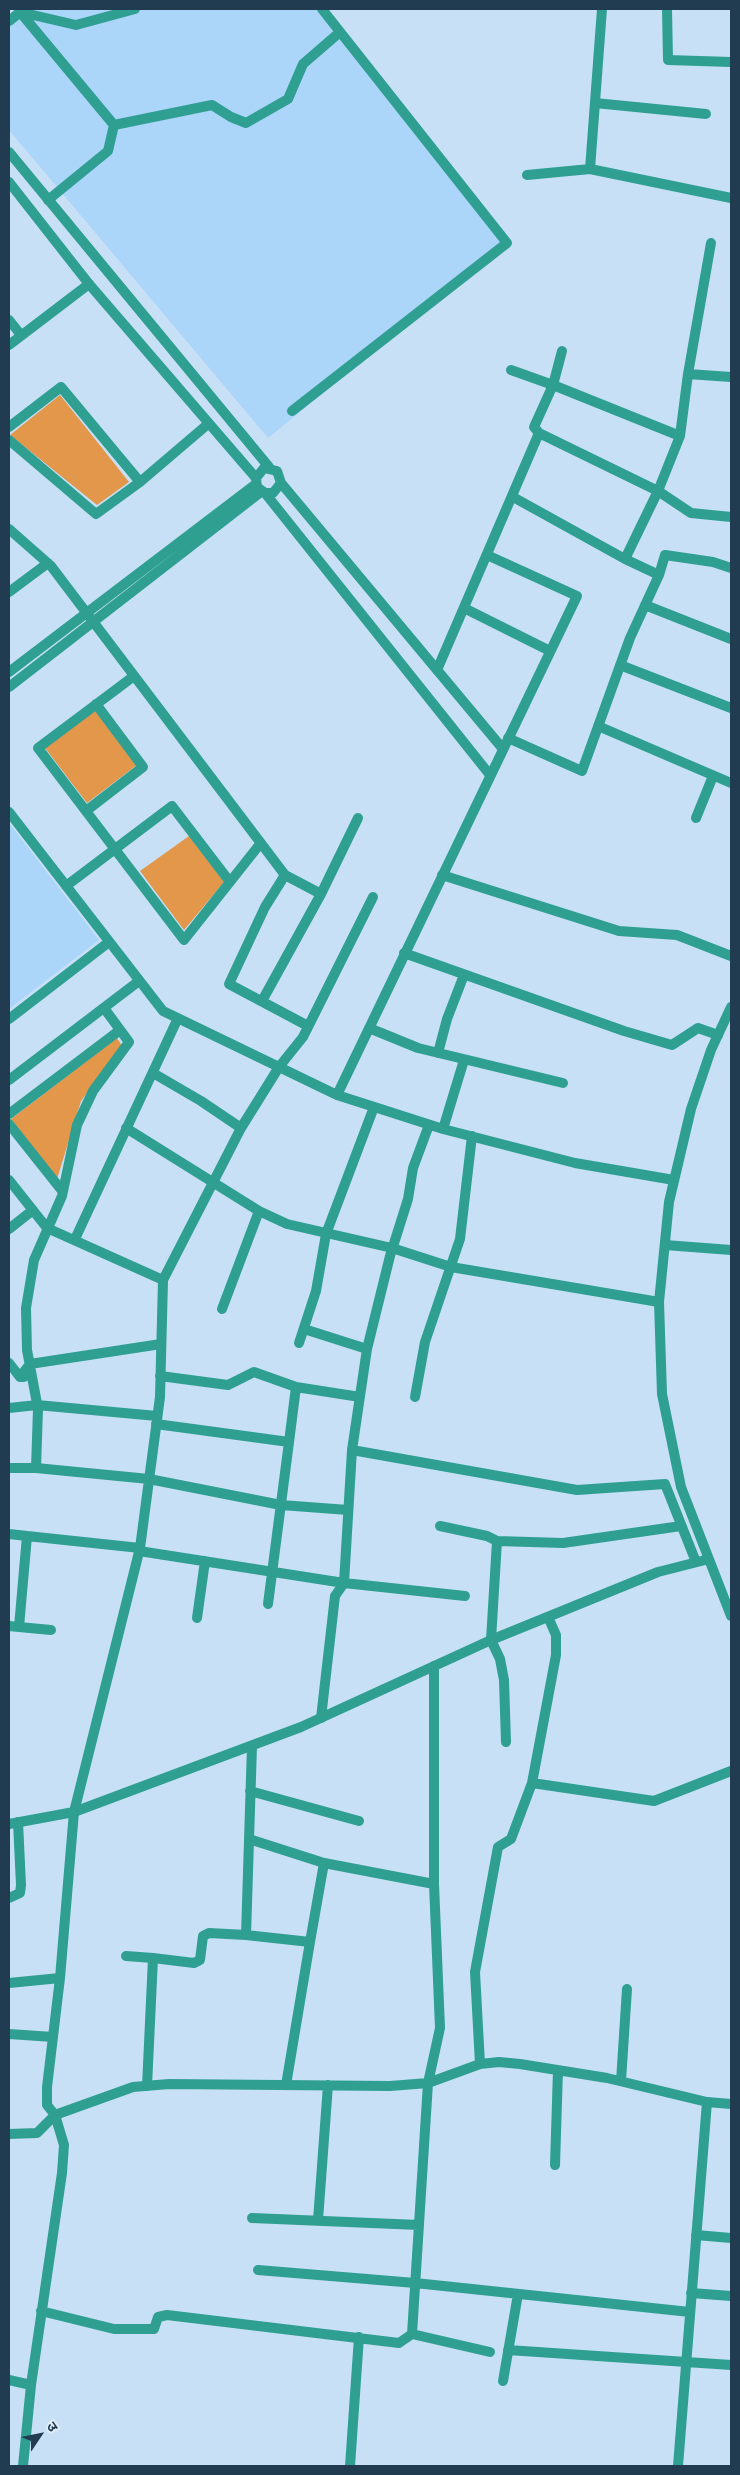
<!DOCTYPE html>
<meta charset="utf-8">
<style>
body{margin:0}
#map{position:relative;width:740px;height:2475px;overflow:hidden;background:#c7e0f6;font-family:"Exo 2","Noto Sans Devanagari",sans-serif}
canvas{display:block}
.frame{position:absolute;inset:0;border:10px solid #213c51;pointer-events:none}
.north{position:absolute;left:15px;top:2410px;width:50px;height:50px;-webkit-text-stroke:4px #dfebf6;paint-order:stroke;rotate:56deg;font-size:14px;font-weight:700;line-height:20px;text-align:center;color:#213c51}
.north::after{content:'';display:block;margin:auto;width:18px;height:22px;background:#213c51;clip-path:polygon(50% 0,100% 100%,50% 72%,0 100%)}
</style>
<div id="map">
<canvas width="740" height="2475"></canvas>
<div class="frame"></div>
<div class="north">उ</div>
</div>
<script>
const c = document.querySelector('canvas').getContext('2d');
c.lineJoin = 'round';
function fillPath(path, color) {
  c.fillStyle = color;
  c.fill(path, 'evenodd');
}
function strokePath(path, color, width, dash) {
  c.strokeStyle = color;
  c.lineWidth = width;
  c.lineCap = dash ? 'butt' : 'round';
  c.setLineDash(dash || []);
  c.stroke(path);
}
const built = new Path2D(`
 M22 9H322L507 243 268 438 9 130V19Z
 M9 823 99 940 9 1009Z`);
const green = new Path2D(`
 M60 395 129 482 97 505 10 435Z
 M95 710 137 765 87 803 45 748Z
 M189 836 224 882 184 930 140 871Z
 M117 1038 122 1046 81 1101 57 1179 11 1119Z`);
const minor = new Path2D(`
 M21 9 20 12 114 125
 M602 9 590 169 731 198
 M667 9 668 60 731 62
 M20 12 76 25 135 9
 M595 103 706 114
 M527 175 590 169
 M48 200 108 151 114 125 212 105 231 117 246 123 288 99 303 64 340 32
 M9 320 21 335
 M9 345 89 284
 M511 370 553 385 562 351
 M688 374 731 377
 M292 411 507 243 322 9
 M9 427 61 387 140 482
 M680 436 553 385 534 427 539 433 658 491 691 513 731 517
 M9 440 96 514 140 482 208 424
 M513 497 625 559
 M9 529 51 566 285 875 265 907 229 984 308 1026
 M659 575 625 559 658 491 680 436 688 374 711 243
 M9 592 48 563
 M645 605 731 639
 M464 608 550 651
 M620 665 731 708
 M437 670 539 433
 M134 676 38 748 184 940 260 844
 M598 726 731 783
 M508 738 582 771 630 638 659 575 665 555 713 562 731 568
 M86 811 143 767 96 704
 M9 812 163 1011 337 1095 577 596 487 555
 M696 818 713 776
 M285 875 321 894 358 818
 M442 875 619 931 677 935 731 956
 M66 886 172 806 230 882
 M404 953 624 1031 672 1045 698 1028 718 1035
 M262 1001 321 894
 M104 1008 129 1042 93 1091 77 1125 62 1196 34 1260 26 1308 27 1350 38 1409 36 1468 149 1479 281 1505 348 1510
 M9 1019 109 942
 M369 1028 418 1048 563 1083
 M438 1053 447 1019 464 975
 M153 1073 201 1101 241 1128
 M9 1080 139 981
 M337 1095 443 1129 575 1163 674 1180
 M9 1114 120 1030
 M9 1124 63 1192
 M126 1128 259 1211 287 1224 392 1248 451 1267 659 1302
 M443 1129 464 1060
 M9 1180 47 1228 163 1280 160 1397 140 1548 27 1536 19 1627 9 1626
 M9 1229 33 1210
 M75 1239 178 1018
 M665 1245 731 1250
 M163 1280 241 1128 279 1067 303 1037 373 897
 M222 1309 259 1211
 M299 1343 316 1291 326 1234 374 1107
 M367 1349 390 1256 408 1199 413 1168 429 1125
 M9 1363 20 1377H24
 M160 1376 228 1385 254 1372 296 1387 360 1397
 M20 1377 30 1364 161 1344
 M415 1397 425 1342 460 1239 472 1136
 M9 1408 37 1405 157 1416
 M156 1424 289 1442 268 1604
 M289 1442 296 1387
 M352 1450 577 1490 665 1484 696 1562
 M9 1468H36
 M440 1526 487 1536 497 1541
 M9 1534 27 1536
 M140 1548 74 1812 60 1978 47 2087V2105L55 2115 133 2087 169 2084 390 2086 428 2083 480 2064 499 2062 520 2064 607 2078 707 2102 731 2104
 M139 1551 344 1583 352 1450 367 1349 304 1329
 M197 1618 205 1561
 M19 1627 51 1630
 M321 1718 335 1596 344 1583 465 1596
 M506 1742 504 1680 500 1659 491 1640 497 1541 563 1543 681 1526
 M252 1746 246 1935 310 1942 286 2085
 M532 1783 556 1655V1635L548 1617
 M250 1791 359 1821
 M249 1839 324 1863 310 1942
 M434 1884V1666
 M9 1898 20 1893 21 1885 18 1822
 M126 1956 153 1958
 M9 1983 60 1978
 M9 2034 53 2037
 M480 2064 475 1972 498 1847 511 1839 532 1783 654 1801 731 1771
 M621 2081 627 1989
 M147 2086 153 1958 194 1963 200 1960 203 1936 209 1933 246 1935
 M9 2134 37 2133 55 2115 64 2145 62 2173 31 2385 9 2380
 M555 2165 558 2070
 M252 2218 419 2225
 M318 2220 328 2085
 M696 2235 731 2238
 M258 2270 415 2283 690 2312
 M691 2293 731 2296
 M41 2311 114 2329H154L158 2317 167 2315 399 2343 412 2334 428 2083 440 2028 434 1884 324 1863
 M412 2334 490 2352
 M508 2350 731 2365
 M503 2381 518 2294
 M23 2466 31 2385
 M350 2466 359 2337
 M678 2466 707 2102`);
const tertiary = new Path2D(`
 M9 21 24 9
 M9 152 269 467
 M9 182 89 284 256 478
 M281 483 273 493H265L257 487 256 478 264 468 277 471 281 483 503 749
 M265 493 490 775
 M9 672 256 484
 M9 687 262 491
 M731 1007 711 1050 691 1109 669 1202 659 1302 662 1394 681 1487 731 1616
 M9 1824 74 1812 301 1727 491 1640 658 1572 709 1559`);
fillPath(built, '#abd5f9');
fillPath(green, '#e2974a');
strokePath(minor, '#2f9f92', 10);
strokePath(tertiary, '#2f9f92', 10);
</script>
